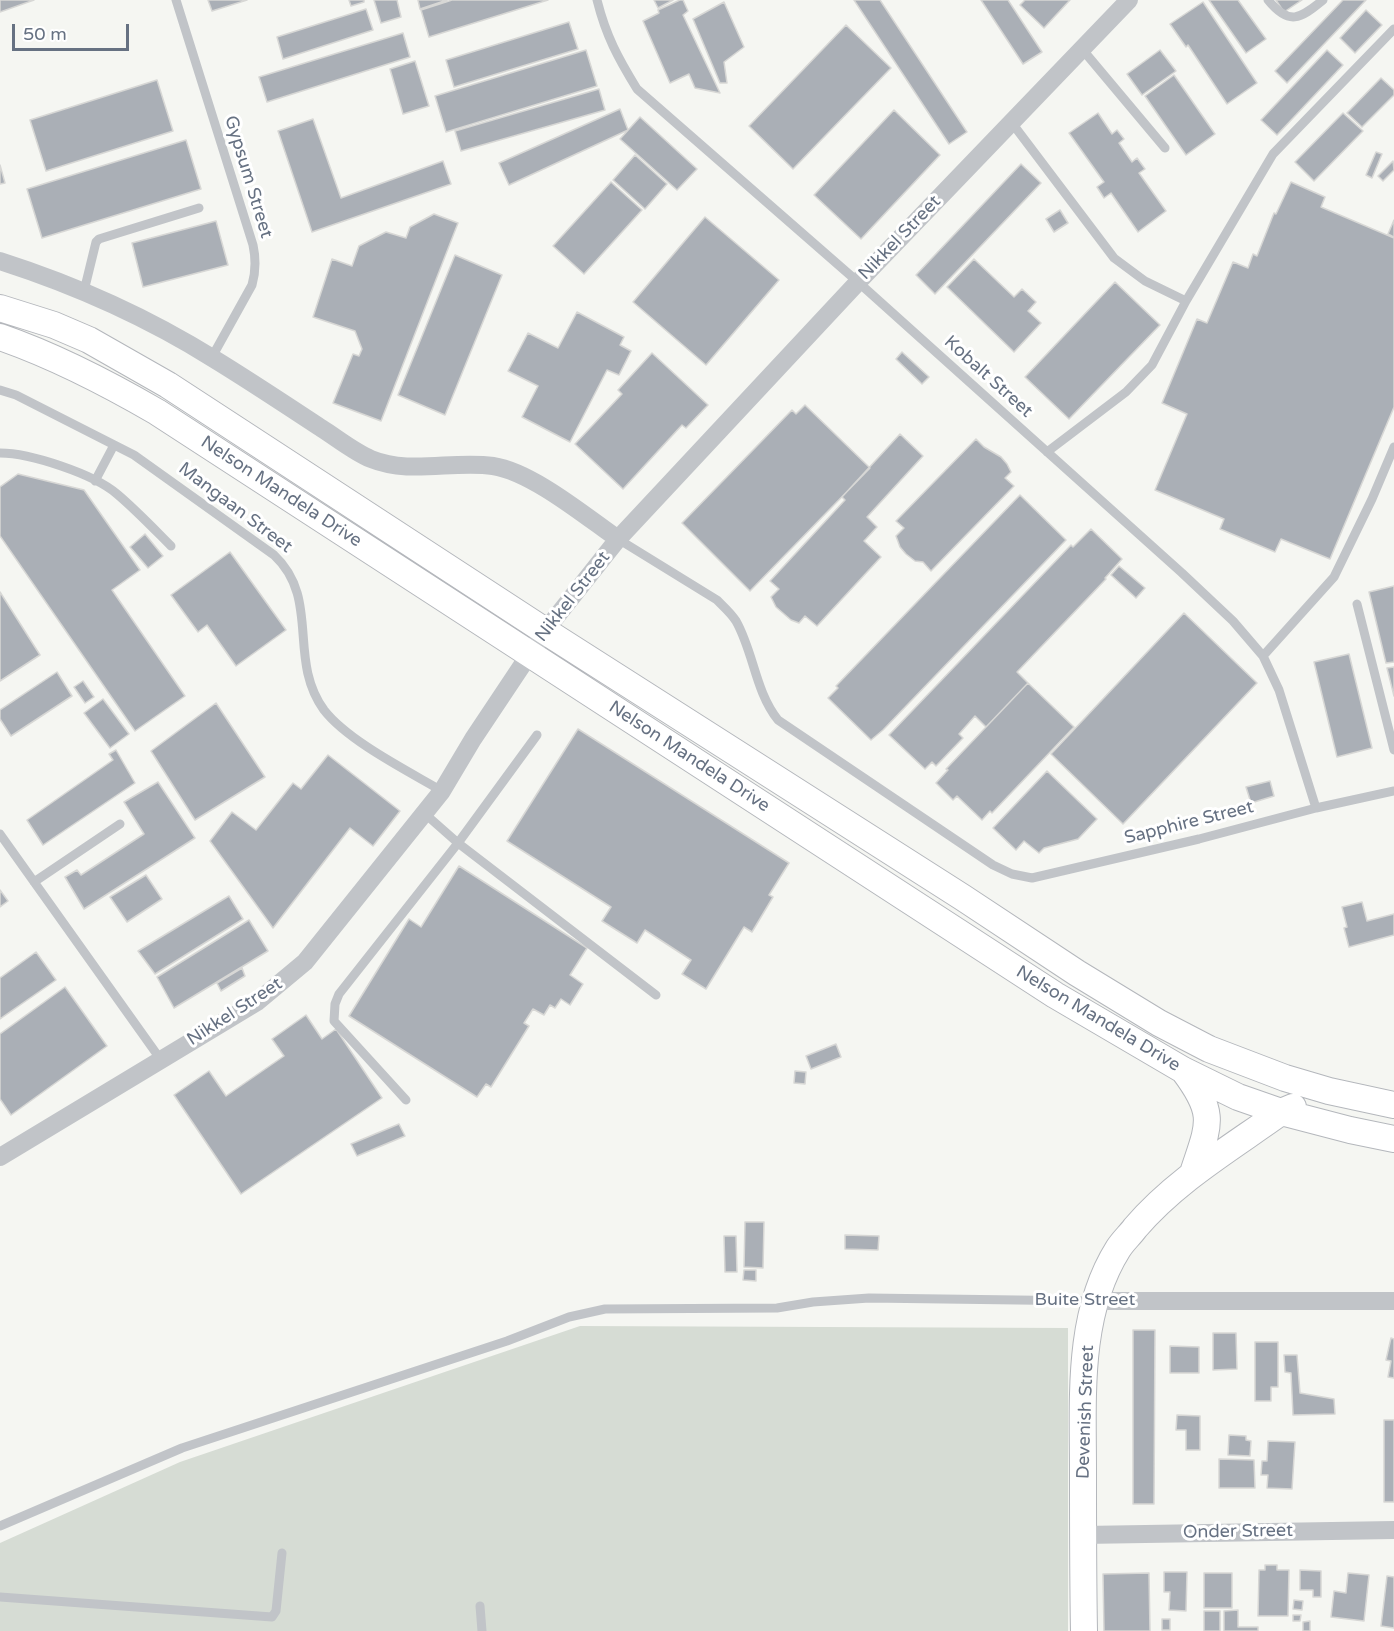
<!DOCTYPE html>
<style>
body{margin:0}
#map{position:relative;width:1394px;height:1631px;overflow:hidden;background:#f5f6f2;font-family:"Varela Round",sans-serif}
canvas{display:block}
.scale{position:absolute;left:12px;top:24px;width:117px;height:27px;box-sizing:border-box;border:3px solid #667182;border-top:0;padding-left:8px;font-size:18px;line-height:21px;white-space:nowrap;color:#667182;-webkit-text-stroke:4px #fff;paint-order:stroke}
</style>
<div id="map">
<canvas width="1394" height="1631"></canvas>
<div class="scale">50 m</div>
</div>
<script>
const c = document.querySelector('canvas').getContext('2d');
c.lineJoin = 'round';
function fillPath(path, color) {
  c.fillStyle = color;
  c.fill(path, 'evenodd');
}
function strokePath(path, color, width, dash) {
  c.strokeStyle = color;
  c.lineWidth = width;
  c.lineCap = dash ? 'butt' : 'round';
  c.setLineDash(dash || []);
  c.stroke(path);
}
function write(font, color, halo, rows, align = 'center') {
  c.font = font + ' "Varela Round",sans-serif';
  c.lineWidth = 6;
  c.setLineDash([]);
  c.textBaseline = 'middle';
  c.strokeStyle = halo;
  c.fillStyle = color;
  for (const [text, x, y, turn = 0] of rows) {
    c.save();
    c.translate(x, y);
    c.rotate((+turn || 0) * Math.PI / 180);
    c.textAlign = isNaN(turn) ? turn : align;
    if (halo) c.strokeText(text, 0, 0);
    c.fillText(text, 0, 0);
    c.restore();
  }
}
const green = new Path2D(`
 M580 1326 1068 1328V1631H0V1543L180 1462Z`);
const building = new Path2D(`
 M0 0H34L0 12Z
 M208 0H247L212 11Z
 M349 0H364V2L351 6Z
 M374 0H397L401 17 381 23Z
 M418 0H447L420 9Z
 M452 0H548L429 37 421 10Z
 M654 0H673L658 8Z
 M680 0H683L688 11 683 15 720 93 695 88 689 74 670 83 643 21 659 13 658 10Z
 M854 0H880L967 132 949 144Z
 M981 0H1008L1042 52 1023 64Z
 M1025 0H1070L1044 28 1020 5Z
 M1209 0H1238L1266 39 1246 53Z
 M1276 0H1302L1284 12Z
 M1343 0H1366L1287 83 1275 71Z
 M724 2 744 47 724 62 727 83H720L693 19Z
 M1203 2 1257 83 1227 104 1188 45 1186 47 1170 24Z
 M366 9 373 30 283 59 277 37Z
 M1366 10 1382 25 1355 53 1340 38Z
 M569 22 578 49 454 87 446 60Z
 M846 25 891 68 793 169 749 126Z
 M403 33 410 57 267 102 259 77Z
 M586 50 597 86 446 132 435 96Z
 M1160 50 1176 71 1142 95 1127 74Z
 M1327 50 1343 65 1277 135 1261 120Z
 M415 61 429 106 403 114 390 69Z
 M1174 75 1215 134 1186 155 1145 96Z
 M1381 78 1394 90V95L1362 127 1347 113Z
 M157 80 173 131 46 171 30 120Z
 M599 89 605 110 461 151 455 131Z
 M620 109 628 130 509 185 499 163Z
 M894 110 940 155 861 239 814 195Z
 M1098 113 1112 134 1117 130 1124 139 1119 143 1132 162 1137 158 1145 169 1139 173 1166 211 1138 232 1111 193 1104 198 1097 187 1104 182 1069 133Z
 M1343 113 1363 131 1314 181 1295 162Z
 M640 117 697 169 677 190 620 139Z
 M313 119 341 198 443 161 451 184 312 232 278 131Z
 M186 140 201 189 42 238 27 189Z
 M1376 152 1382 154 1372 178 1366 175Z
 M635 155 667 184 645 209 613 180Z
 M1393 161 1394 170 1383 181 1378 176Z
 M1021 164 1041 183 935 294 916 275Z
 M0 165 5 183 0 184Z
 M611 182 642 210 584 274 553 246Z
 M1291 182 1325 197 1321 207 1394 238V407L1330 559 1281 539 1275 552 1220 529 1224 519 1155 490 1187 414 1162 403 1197 319 1207 323 1233 262 1248 268 1253 254 1257 256 1274 213 1276 214Z
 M1060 210 1068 223 1054 232 1046 219Z
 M434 214 458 223 381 421 333 403 353 354 359 356 362 349 355 331 313 317 332 259 352 266 359 246 386 232 406 238 410 227Z
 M705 217 779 280 706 365 633 302Z
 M1394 220V237L1388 234Z
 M216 221 228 265 143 287 132 243Z
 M455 255 502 275 445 415 398 395Z
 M974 259 1014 297 1022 289 1036 302 1028 311 1041 323 1014 352 947 287Z
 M1115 282 1160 325 1069 419 1025 377Z
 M577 312 624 337 620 345 631 351 619 375 607 370 570 442 522 417 538 386 508 371 528 333 558 348Z
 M902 352 929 377 922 384 896 359Z
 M652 353 708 405 686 428 682 425 623 489 575 444 622 394 618 390Z
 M805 405 870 468 750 591 682 523 792 410 796 414Z
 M900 434 923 456 867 517 877 527 864 541 881 557 817 626 805 616 799 623 791 620 776 607 771 597 779 589 770 581 845 500 842 497Z
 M976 439 984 447 1001 457 1007 464 1011 472 1005 478 1014 486 931 571 923 562 915 561 906 554 900 547 896 536 904 528 896 521Z
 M18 474 84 490 140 570 112 590 185 696 135 731 0 536V487Z
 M1020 495 1066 540 883 730 871 740 828 698 838 688 836 686Z
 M1091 529 1122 559 1105 578 1106 579 1017 672 1028 683 986 727 975 716 959 734 963 738 936 766 932 762 925 769 889 735 1071 545 1073 547Z
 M145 534 163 556 148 568 130 547Z
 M230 552 286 630 236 666 207 625 198 632 171 595Z
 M1119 566 1145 588 1136 598 1111 575Z
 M1394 586V662L1386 663 1369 592Z
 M0 592 40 655 0 681Z
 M1184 613 1257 683 1123 824 1051 754Z
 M1349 654 1372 748 1337 757 1314 662Z
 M1394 667V696L1387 668Z
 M57 672 72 696 11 736 0 719V710Z
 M83 681 94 697 85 703 74 687Z
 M1028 683 1074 727 992 813 990 811 982 820 957 796 953 800 936 783 948 770 946 769Z
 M103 699 129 734 110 748 84 713Z
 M216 703 265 777 195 820 151 751Z
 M578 729 789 863 769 895 773 897 752 932 744 927 706 989 682 974 691 960 645 930 637 943 602 921 611 907 507 841Z
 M116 750 135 783 43 845 27 820 113 760 109 754Z
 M328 755 400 811 373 846 350 828 273 928 210 841 232 812 256 830 293 783 301 789Z
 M1047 771 1097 819 1078 839 1044 848 1039 853 1024 841 1016 850 993 828Z
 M1270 781 1274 796 1251 803 1246 787Z
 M158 782 195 838 84 909 65 877 77 870 81 875 144 834 124 802Z
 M459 866 587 948 570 975 583 984 570 1005 561 999 555 1008 550 1005 544 1015 533 1009 524 1023 529 1026 491 1087 486 1084 477 1097 349 1016 409 919 421 927Z
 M146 875 162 899 127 922 110 897Z
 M0 890 8 901 0 907Z
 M229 896 243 919 155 974 138 951Z
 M1362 902 1367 921 1394 914V935L1349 947 1344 928 1347 927 1342 907Z
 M249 920 268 951 174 1008 157 977Z
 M36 952 56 980 0 1019V978Z
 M242 968 245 976 221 991 217 983Z
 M65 987 107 1046 11 1115 0 1099V1034Z
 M306 1015 322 1039 336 1029 382 1098 241 1194 174 1095 209 1071 226 1096 284 1056 272 1039Z
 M836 1044 841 1057 811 1069 806 1056Z
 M795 1071 806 1072 805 1084 794 1083Z
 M399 1124 405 1136 357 1156 351 1144Z
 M745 1222H764L763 1268 744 1267Z
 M845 1235 879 1236 878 1250 845 1249Z
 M724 1236H736L737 1272H725Z
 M744 1270H756V1281L743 1280Z
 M1133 1330H1155L1154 1504H1133Z
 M1213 1333H1236L1237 1369 1213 1370Z
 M1391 1338 1394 1339V1378L1388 1377 1391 1361 1386 1360Z
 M1255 1342H1278V1387H1271V1401H1255Z
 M1170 1346 1199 1347V1373H1170Z
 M1284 1355H1297L1300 1393 1334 1399 1335 1414 1293 1415 1291 1373 1285 1372Z
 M1177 1415 1200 1416V1450H1186V1430H1176Z
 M1384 1420H1394V1502H1384Z
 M1229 1435 1246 1436V1440L1251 1441 1250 1456 1228 1455Z
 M1268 1441 1295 1442 1292 1489 1267 1488 1268 1475H1261L1262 1461H1267Z
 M1219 1459 1254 1460 1255 1488H1219Z
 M1265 1565H1277V1570H1289L1288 1616H1258L1259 1570H1265Z
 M1300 1570 1321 1571V1597H1313V1590H1300Z
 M1164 1572H1187L1186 1611 1169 1610 1170 1592H1164Z
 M1149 1573 1150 1631H1104L1103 1574Z
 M1204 1573H1232V1608H1204Z
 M1348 1573 1369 1575 1364 1621 1331 1617 1334 1591 1346 1593Z
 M1387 1576 1394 1577V1628L1381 1626Z
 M1294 1600 1303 1601 1302 1610 1293 1609Z
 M1238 1610V1627H1258V1631H1224V1611Z
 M1204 1611H1220V1631H1204Z
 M1293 1615H1301L1300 1621H1293Z
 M1162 1619H1170V1630H1162Z
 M1310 1621V1631H1303V1622Z`);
const lane = new Path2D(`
 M176 0 253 245C256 259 256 271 252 285L212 357
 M597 0C606 36 618 58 637 89L858 282 1182 573 1233 621 1263 656 1279 690 1316 808
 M1268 0C1289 26 1300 19 1323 0
 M1082 49 1165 148
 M1012 123 1114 258 1145 281 1186 301
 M84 291 96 242 99 239 199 208
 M0 390 16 395 134 455 274 555C321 599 287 659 324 710 348 741 408 771 442 791
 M1047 452 1126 392 1152 365 1186 301 1273 154 1394 29
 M0 453C30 453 94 474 117 494 136 510 153 528 171 546
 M95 481 114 445
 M618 539 717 600C724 607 731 613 736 621 754 653 755 691 778 720L993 865 1012 874 1032 878 1199 839 1316 808 1394 791
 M1357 604 1394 750
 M1263 656 1334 577 1372 499 1394 447
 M424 813 458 843 656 995
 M0 834 161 1060
 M34 882 120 824
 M406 1100 334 1021 335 1004 339 994 458 843 537 735
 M0 1526 182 1448 507 1341 569 1317 605 1309 777 1308 813 1302 869 1298 1092 1301
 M0 1597 272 1617 276 1611 282 1553
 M480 1606 482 1631`);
const street = new Path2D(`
 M0 261C75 285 147 317 214 359 250 381 286 405 321 428 337 438 354 452 371 459 410 475 453 460 493 466 532 472 585 516 618 539
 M0 1157 257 1002 305 962 442 791 473 739 545 631 618 539 858 282 1129 0
 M1095 1301H1394
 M1083 1535 1394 1530`);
const secondary = new Path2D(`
 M0 308 54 325 89 340 168 385 545 631 962 897 1077 973 1159 1023 1209 1049 1285 1078 1329 1091 1394 1105
 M0 337C55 356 107 383 157 412L1055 995 1183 1070 1238 1097 1281 1112 1350 1130 1394 1139
 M1184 1071C1217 1115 1209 1124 1193 1173
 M1084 1631C1083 1578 1083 1525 1083 1471 1083 1397 1077 1314 1118 1249 1123 1241 1130 1235 1135 1228 1176 1180 1231 1148 1281 1112L1293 1107`);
const streetNames = [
 ["Gypsum Street",248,177,73],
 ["Nikkel Street",900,238,-46],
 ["Kobalt Street",988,377,42],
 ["Nelson Mandela Drive",281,492,33],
 ["Mangaan Street",235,508,37],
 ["Nikkel Street",573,597,-52],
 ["Nelson Mandela Drive",689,757,33],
 ["Sapphire Street",1189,823,-14],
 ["Nikkel Street",235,1012,-33],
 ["Nelson Mandela Drive",1098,1019,31],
 ["Buite Street",1085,1300],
 ["Devenish Street",1086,1412,-88],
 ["Onder Street",1238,1532,-1]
];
fillPath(green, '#d6dcd4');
fillPath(building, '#aaafb6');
strokePath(building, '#d7d7d5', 1.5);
strokePath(secondary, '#b4b7bc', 28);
strokePath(lane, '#c1c4c8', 9);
strokePath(street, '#c1c4c8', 18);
strokePath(secondary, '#fff', 26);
write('18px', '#667182', '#fff', streetNames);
</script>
